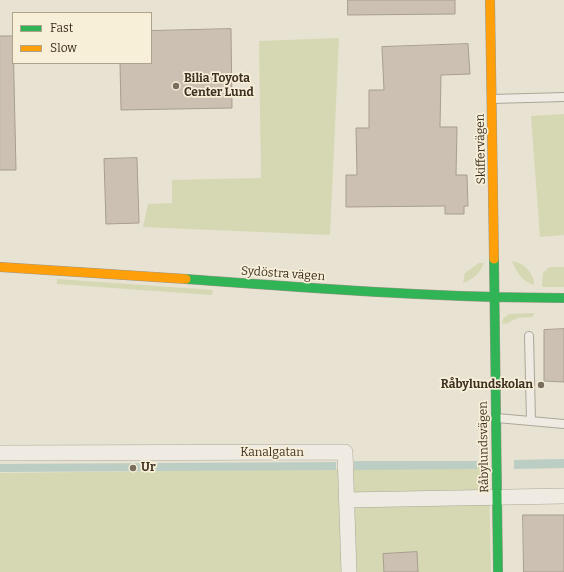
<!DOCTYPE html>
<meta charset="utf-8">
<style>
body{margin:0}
#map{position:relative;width:564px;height:572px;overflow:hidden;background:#e7e2d1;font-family:Bitter,serif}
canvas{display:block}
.legend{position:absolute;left:12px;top:12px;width:140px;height:52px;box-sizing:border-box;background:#f7efd8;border:1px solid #aca28e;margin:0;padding:5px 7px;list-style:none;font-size:12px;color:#3c2f20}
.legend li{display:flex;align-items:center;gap:8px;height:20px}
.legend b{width:20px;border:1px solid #aca28e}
</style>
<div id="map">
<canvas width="564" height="572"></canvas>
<ul class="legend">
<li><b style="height:5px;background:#30b455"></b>Fast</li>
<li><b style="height:5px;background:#ff9f0a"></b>Slow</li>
</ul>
</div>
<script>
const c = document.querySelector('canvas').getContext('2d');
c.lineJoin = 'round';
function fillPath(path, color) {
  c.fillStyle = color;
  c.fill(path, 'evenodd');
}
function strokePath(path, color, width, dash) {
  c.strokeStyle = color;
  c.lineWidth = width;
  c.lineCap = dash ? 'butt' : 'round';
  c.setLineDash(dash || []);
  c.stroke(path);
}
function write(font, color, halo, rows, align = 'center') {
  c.font = font + ' Bitter,serif';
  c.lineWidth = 3.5;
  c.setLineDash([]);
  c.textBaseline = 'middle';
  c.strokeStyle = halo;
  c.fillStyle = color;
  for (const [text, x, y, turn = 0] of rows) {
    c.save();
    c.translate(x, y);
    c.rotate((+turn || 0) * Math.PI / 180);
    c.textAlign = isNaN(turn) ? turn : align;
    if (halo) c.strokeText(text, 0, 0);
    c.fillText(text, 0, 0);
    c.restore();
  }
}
const green = new Path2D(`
 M339 38 330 235 143 227 148 204 172 203V180L261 178 259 41Z
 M564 114V235L540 237 531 116Z
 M512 261C523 262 535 274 534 285 522 281 517 273 512 261Z
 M479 263H484C480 273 474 279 463 283L465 273Z
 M551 267H564V287H542L543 273 548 268Z
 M57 279 213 290 212 295 57 284Z
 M535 313 532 317 517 318 506 324 502 323 503 319 509 314Z
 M482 462 489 478 491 572H0V473L434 468Z`);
const water = new Path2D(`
 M564 459V468L514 469V460Z
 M354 461H477V469L354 470Z
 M336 462V470L0 472V464Z`);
const building = new Path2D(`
 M348 0H455V14L348 15Z
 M231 29 232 108 121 110 120 63H151V31Z
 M0 36H13L16 170H0Z
 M468 44 470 74 441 75 440 127H457L456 175H467L468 206H464V214H445V206L346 207V175H357L356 128H369V90H384L382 47Z
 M137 158 139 223 106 224 104 159Z
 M564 329V382L544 381V330Z
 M523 515H564V572H524Z
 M417 552 418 572H384L383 554Z`);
const lane = new Path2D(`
 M492 99 564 97
 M529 336 531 421
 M497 418 564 424`);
const street = new Path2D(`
 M0 453 345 452 349 572
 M347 500 564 496`);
const fast = new Path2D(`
 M494 259 498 572
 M186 279C312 288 438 298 564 298`);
const slow = new Path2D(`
 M490 0 494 259
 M0 267 186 279`);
const markers = [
 [176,86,4,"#786e5e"],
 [541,385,4,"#786e5e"],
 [133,468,4,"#786e5e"]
];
const poiNames = [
 ["Bilia Toyota",184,79],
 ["Center Lund",184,93],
 ["Råbylundskolan",533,385,"right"],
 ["Ur",141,468]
];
const streetNames = [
 ["Skiffervägen",481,149,-91],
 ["Sydöstra vägen",283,274,4],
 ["Råbylundsvägen",484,447,-91],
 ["Kanalgatan",272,453]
];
fillPath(green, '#d5d8b3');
fillPath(water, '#bccdc3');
fillPath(building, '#cbc0b1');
strokePath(building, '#a89d8f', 1);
strokePath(lane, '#aca699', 10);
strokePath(street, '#aca699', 16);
strokePath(fast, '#9c9689', 10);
strokePath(slow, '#9c9689', 10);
strokePath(lane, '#efebe3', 8);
strokePath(street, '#efebe3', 15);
strokePath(fast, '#30b455', 9);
strokePath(slow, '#ff9f0a', 9);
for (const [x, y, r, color] of markers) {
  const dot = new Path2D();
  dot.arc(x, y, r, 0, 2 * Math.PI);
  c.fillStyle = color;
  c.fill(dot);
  strokePath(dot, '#f7efd8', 1.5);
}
write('bold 12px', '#3c2f20', '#f7efd8', poiNames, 'left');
write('12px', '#3c2f20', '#f7efd8', streetNames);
</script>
